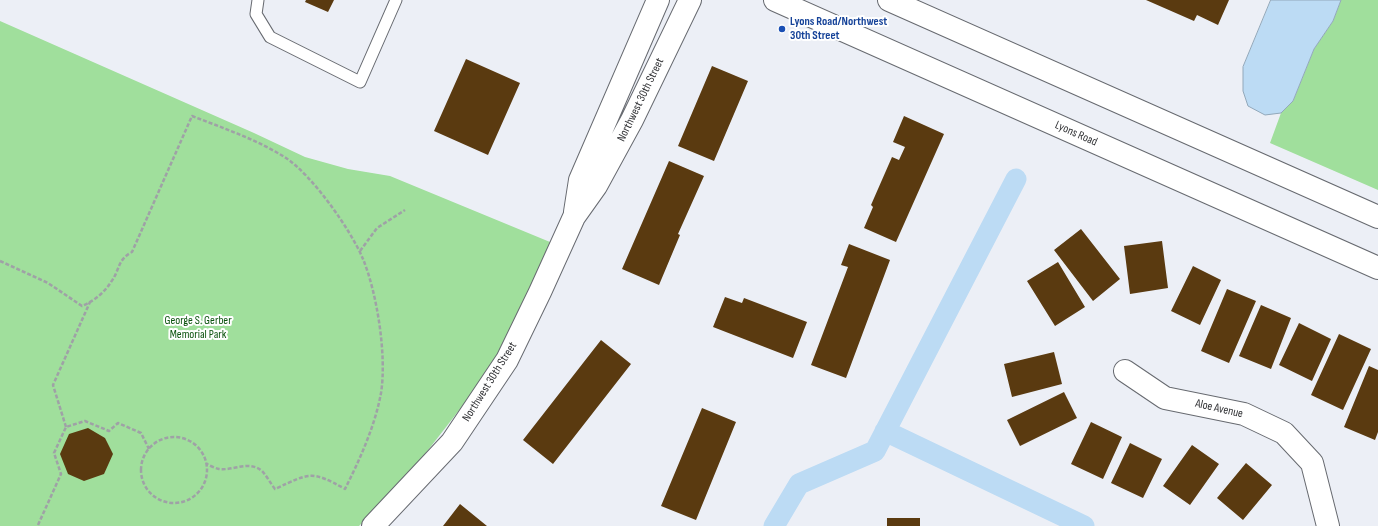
<!DOCTYPE html>
<style>
body{margin:0}
canvas{display:block;background:#eceff6}
</style>
<canvas width="1378" height="526"></canvas>
<script>
const c = document.querySelector('canvas').getContext('2d');
c.lineJoin = 'round';
function fillPath(path, color) {
  c.fillStyle = color;
  c.fill(path, 'evenodd');
}
function strokePath(path, color, width, dash) {
  c.strokeStyle = color;
  c.lineWidth = width;
  c.lineCap = dash ? 'butt' : 'round';
  c.setLineDash(dash || []);
  c.stroke(path);
}
function write(font, color, halo, rows, align = 'center') {
  c.font = font + ' "Sofia Sans Condensed",sans-serif';
  c.lineWidth = 4;
  c.setLineDash([]);
  c.textBaseline = 'middle';
  c.strokeStyle = halo;
  c.fillStyle = color;
  for (const [text, x, y, turn = 0] of rows) {
    c.save();
    c.translate(x, y);
    c.rotate((+turn || 0) * Math.PI / 180);
    c.textAlign = isNaN(turn) ? turn : align;
    if (halo) c.strokeText(text, 0, 0);
    c.fillText(text, 0, 0);
    c.restore();
  }
}
const green = new Path2D(`
 M1341 0H1378V190L1270 143 1281 113 1293 101 1314 49 1333 21Z
 M0 21 254 133 305 157 348 169 390 176 550 242 530 295 488 373 411 472 359 526H0Z`);
const water = new Path2D(`
 M1271 0H1341L1333 21 1314 49 1293 101 1281 113 1265 115 1248 106 1243 91V67Z`);
const canal = new Path2D(`
 M885 431 1084 526
 M774 526 799 484 875 451 1016 179`);
const building = new Path2D(`
 M306 0H334L328 12 305 2Z
 M1146 0H1229L1218 25 1197 15 1194 21Z
 M466 59 520 83 488 155 434 131Z
 M712 66 748 81 714 161 678 146Z
 M904 116 944 134 896 242 864 228 873 207 871 205 892 157 899 160 905 147 893 142Z
 M669 161 704 176 678 234 680 235 659 285 622 269Z
 M1081 229 1120 279 1093 301 1054 250Z
 M1162 241 1168 288 1130 294 1124 246Z
 M849 244 890 260 846 378 811 365 848 267 841 265Z
 M1058 262 1085 307 1055 326 1027 281Z
 M1193 266 1221 280 1200 325 1171 311Z
 M1227 289 1256 301 1229 363 1201 351Z
 M725 297 742 303 744 298 807 322 793 358 713 327Z
 M1261 305 1291 318 1271 369 1239 356Z
 M1299 323 1331 339 1312 381 1279 365Z
 M1339 334 1371 349 1343 410 1311 395Z
 M601 340 631 364 553 464 523 440Z
 M1054 352 1062 384 1012 397 1004 364Z
 M1369 366 1378 370V432L1375 440 1344 427Z
 M1064 392 1077 418 1020 446 1007 420Z
 M702 408 736 422 696 520 661 506Z
 M1091 422 1122 437 1103 479 1071 464Z
 M88 428 105 438 113 454 104 474 84 481 68 474 60 454 69 434Z
 M1130 443 1162 459 1143 498 1111 483Z
 M1192 445 1219 464 1190 505 1163 486Z
 M1246 463 1272 485 1243 520 1217 498Z
 M460 504 487 526H443Z
 M887 518H920V526H887Z`);
const path = new Path2D(`
 M360 251 377 228 405 210
 M0 261 48 283 82 306C94 301 104 293 111 282 120 270 117 260 132 252L192 116C223 128 258 140 286 158 312 175 351 230 363 259 377 293 387 356 381 393 375 426 360 459 345 489 311 470 310 473 275 489 271 484 266 475 262 471 249 460 233 471 219 469 215 468 210 466 207 464
 M66 427 53 385 90 302
 M141 470a33 33 0 1 1 66 0a33 33 0 1 1-66 0Z
 M38 525 61 474 54 453 66 427 85 421 109 431 118 423 141 433 149 449`);
const service = new Path2D(`
 M258 0 256 14 270 37 360 82 396 0`);
const minor = new Path2D(`
 M575 212 580 180 658 0
 M1125 371 1165 398 1244 414 1284 433 1312 463 1328 526
 M373 526 452 442 507 360 540 292 574 217 596 186 632 120 690 0`);
const primary = new Path2D(`
 M775 0 1378 268
 M889 0 1378 217`);
const markers = [
 [782,29,4,"#1a4fb4"]
];
const transitNames = [
 ["Lyons Road/Northwest",790,22],
 ["30th Street",790,36]
];
const streetNames = [
 ["Northwest 30th Street",641,100,-64],
 ["Lyons Road",1076,134,24],
 ["Northwest 30th Street",490,382,-58],
 ["Aloe Avenue",1219,409,13]
];
const parkNames = [
 ["George S. Gerber",198,321],
 ["Memorial Park",198,335]
];
fillPath(green, '#a0df9c');
fillPath(water, '#bcdbf4');
strokePath(water, '#92a8ba', 1);
strokePath(canal, '#bcdbf4', 21);
fillPath(building, '#5a3a10');
strokePath(service, '#676a70', 13);
strokePath(minor, '#676a70', 24);
strokePath(primary, '#676a70', 24);
strokePath(path, '#9fa1a6', 2.5, [4, 2]);
strokePath(service, '#fff', 11);
strokePath(minor, '#fff', 22);
strokePath(primary, '#fff', 22);
for (const [x, y, r, color] of markers) {
  const dot = new Path2D();
  dot.arc(x, y, r, 0, 2 * Math.PI);
  c.fillStyle = color;
  c.fill(dot);
  strokePath(dot, '#fff', 1.5);
}
write('bold 12px', '#164399', '#fff', transitNames, 'left');
write('12px', '#303134', '#fff', streetNames);
write('12px', '#0b530e', '#fff', parkNames);
</script>
